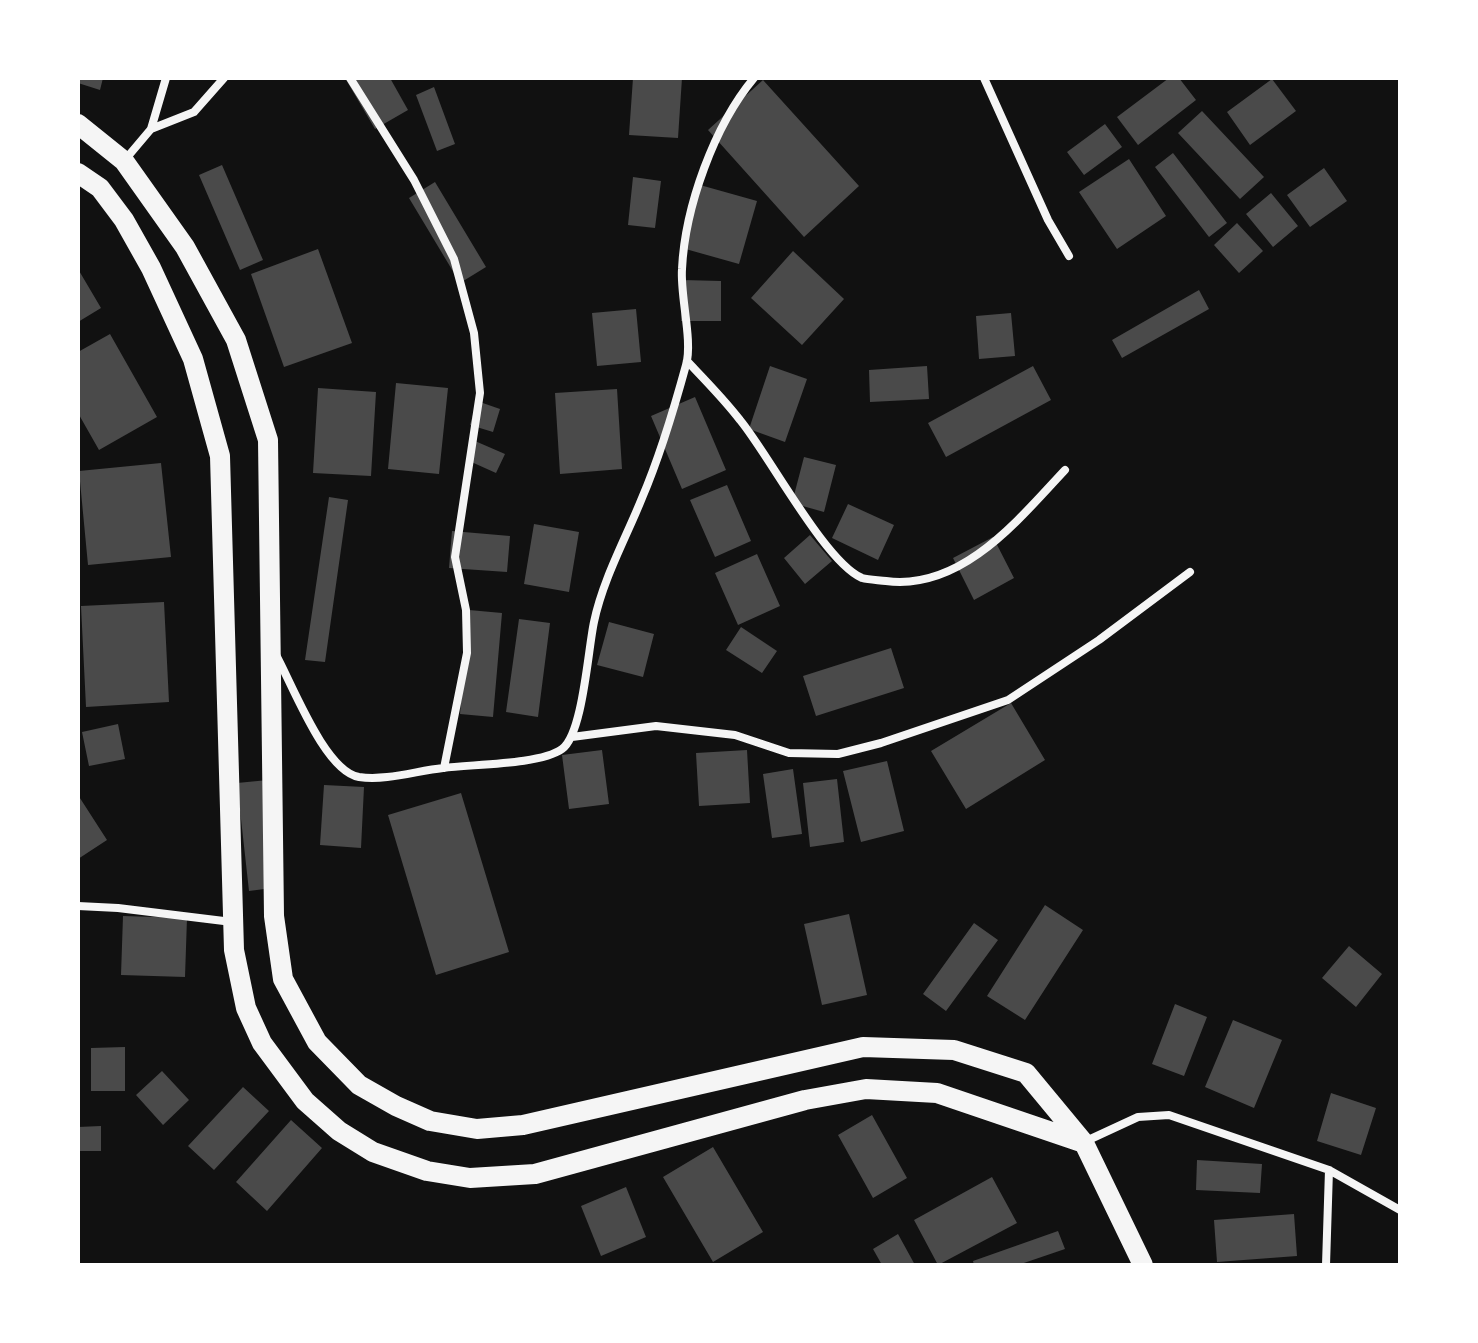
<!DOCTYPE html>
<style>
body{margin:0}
#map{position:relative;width:1478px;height:1343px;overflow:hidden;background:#111;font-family:Quicksand,sans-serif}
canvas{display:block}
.frame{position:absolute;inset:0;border:80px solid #fff;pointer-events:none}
</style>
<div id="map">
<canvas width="1478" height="1343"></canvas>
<div class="frame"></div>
</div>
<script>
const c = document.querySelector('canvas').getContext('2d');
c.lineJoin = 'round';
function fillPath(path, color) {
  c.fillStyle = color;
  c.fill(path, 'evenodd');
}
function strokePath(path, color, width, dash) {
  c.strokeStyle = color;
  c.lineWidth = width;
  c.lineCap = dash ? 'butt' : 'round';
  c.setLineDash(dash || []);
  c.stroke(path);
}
const building = new Path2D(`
 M78 78H103L100 90 78 83Z
 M345 78H390L408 110 375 129Z
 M633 78H682L678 138 629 135Z
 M1169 78H1179L1196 100 1138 145 1117 117Z
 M1272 79 1296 111 1250 145 1227 112Z
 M763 80 859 186 804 237 708 130Z
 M434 87 455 144 437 151 416 95Z
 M1202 111 1264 177 1240 199 1178 133Z
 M1105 124 1122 147 1084 175 1067 152Z
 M1173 153 1227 223 1209 237 1155 167Z
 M1129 159 1166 216 1117 249 1079 192Z
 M222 165 263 260 240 270 199 175Z
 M1324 168 1347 201 1310 227 1287 195Z
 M633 177 661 181 655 228 628 225Z
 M435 182 486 267 460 283 409 198Z
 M700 185 757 201 739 264 682 248Z
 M1271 193 1298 226 1273 247 1246 214Z
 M1237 223 1263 251 1239 273 1214 245Z
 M318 249 352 343 284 367 251 274Z
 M793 251 844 299 802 345 751 298Z
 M78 269 101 308 78 322Z
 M682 280 721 281V321H681Z
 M1199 290 1209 309 1122 358 1112 340Z
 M636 309 641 362 597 366 592 313Z
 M1011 313 1015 356 979 359 976 316Z
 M110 334 157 417 99 450 78 413V352Z
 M770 366 807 379 785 442 749 429Z
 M927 366 929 399 870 402 869 370Z
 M1033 366 1051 400 946 457 928 423Z
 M396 383 448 388 439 474 388 469Z
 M318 388 376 392 371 476 313 473Z
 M617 389 622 469 560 474 555 393Z
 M695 397 726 470 682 489 651 416Z
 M477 401 500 409 493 432 470 425Z
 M475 441 505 454 496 473 467 460Z
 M804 457 836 465 824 512 792 503Z
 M161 463 171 557 88 565 79 471Z
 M727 485 751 541 715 557 690 500Z
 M329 497 348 500 325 662 305 660Z
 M848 504 894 525 878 560 832 538Z
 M534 524 579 532 569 592 524 584Z
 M452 531 510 536 507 572 449 568Z
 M810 535 832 561 805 584 784 558Z
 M993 537 1014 578 974 600 953 558Z
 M757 554 780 606 738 625 715 573Z
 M164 602 169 702 86 707 81 606Z
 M469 610 502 613 493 717 460 714Z
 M519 619 550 623 538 717 506 712Z
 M609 622 654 634 643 677 597 665Z
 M741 627 777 651 762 673 726 650Z
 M891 648 904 688 816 716 803 676Z
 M1011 703 1045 760 966 809 931 751Z
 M118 724 125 759 89 766 82 732Z
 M602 750 609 804 569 809 562 755Z
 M747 750 750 803 699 806 696 753Z
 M887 761 904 831 861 842 843 771Z
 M793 769 802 834 772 838 763 774Z
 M837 779 844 842 810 847 803 783Z
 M268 780 280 887 249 891 237 783Z
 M324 785 364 787 361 848 320 845Z
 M461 793 509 952 436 975 388 815Z
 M78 795 107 840 78 859Z
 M1045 905 1083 930 1025 1020 987 996Z
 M849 914 867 995 822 1005 804 924Z
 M123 916 187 918 185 977 121 975Z
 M974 923 998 940 946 1011 923 994Z
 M1349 946 1382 974 1356 1007 1322 978Z
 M1175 1004 1207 1017 1184 1076 1152 1064Z
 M1233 1020 1282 1040 1254 1108 1205 1087Z
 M125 1047V1091H91V1048Z
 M162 1071 189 1100 163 1125 136 1095Z
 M243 1087 269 1111 214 1170 188 1146Z
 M1331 1093 1376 1108 1361 1155 1317 1141Z
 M872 1115 907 1178 873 1198 838 1135Z
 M291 1120 322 1148 267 1211 236 1182Z
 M101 1126V1151H78V1127Z
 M713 1147 763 1232 713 1262 663 1177Z
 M1197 1160 1262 1164 1260 1193 1196 1190Z
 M992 1177 1017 1223 938 1265 914 1220Z
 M626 1187 646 1237 601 1256 581 1206Z
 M1294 1214 1297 1256 1217 1262 1214 1220Z
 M1058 1231 1065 1249 1018 1265H974L973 1261Z
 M898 1234 915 1265H882L873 1249Z`);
const minor = new Path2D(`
 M350 78 414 180 454 259 474 333 480 393 455 557 466 610 467 653 444 768
 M984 78 1048 220 1069 256
 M151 129 194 112 224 78
 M124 161 151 129 166 78
 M687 361C705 380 724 399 740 420 769 455 825 562 862 578 869 580 879 580 886 581 962 591 1019 519 1065 470
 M276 655C293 686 325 771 359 777 386 781 416 771 443 768 472 764 540 765 562 749 583 734 588 649 594 622 603 579 626 538 642 498 660 456 674 409 686 365 693 341 680 296 682 269 685 207 714 126 754 78
 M572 737 656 726 735 735 789 753 838 754 881 743 1008 700 1099 640 1190 572
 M78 906 118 908 232 922
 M1084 1142 1138 1117 1169 1115 1329 1170 1400 1210
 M1326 1265 1329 1170`);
const trunk = new Path2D(`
 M78 124 124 161 185 247 236 340 268 440 274 916 283 979 317 1042 359 1085 396 1106 430 1121 477 1129 523 1125 863 1047 954 1050 1026 1073 1084 1143 1143 1265
 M78 173 100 188 124 220 151 268 193 359 220 456 234 950 246 1008 262 1043 305 1101 339 1131 373 1152 427 1171 470 1178 535 1174 805 1100 866 1089 937 1093 1084 1143`);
fillPath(building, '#4a4a4a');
strokePath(minor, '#f5f5f5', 8);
strokePath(trunk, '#f5f5f5', 20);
</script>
